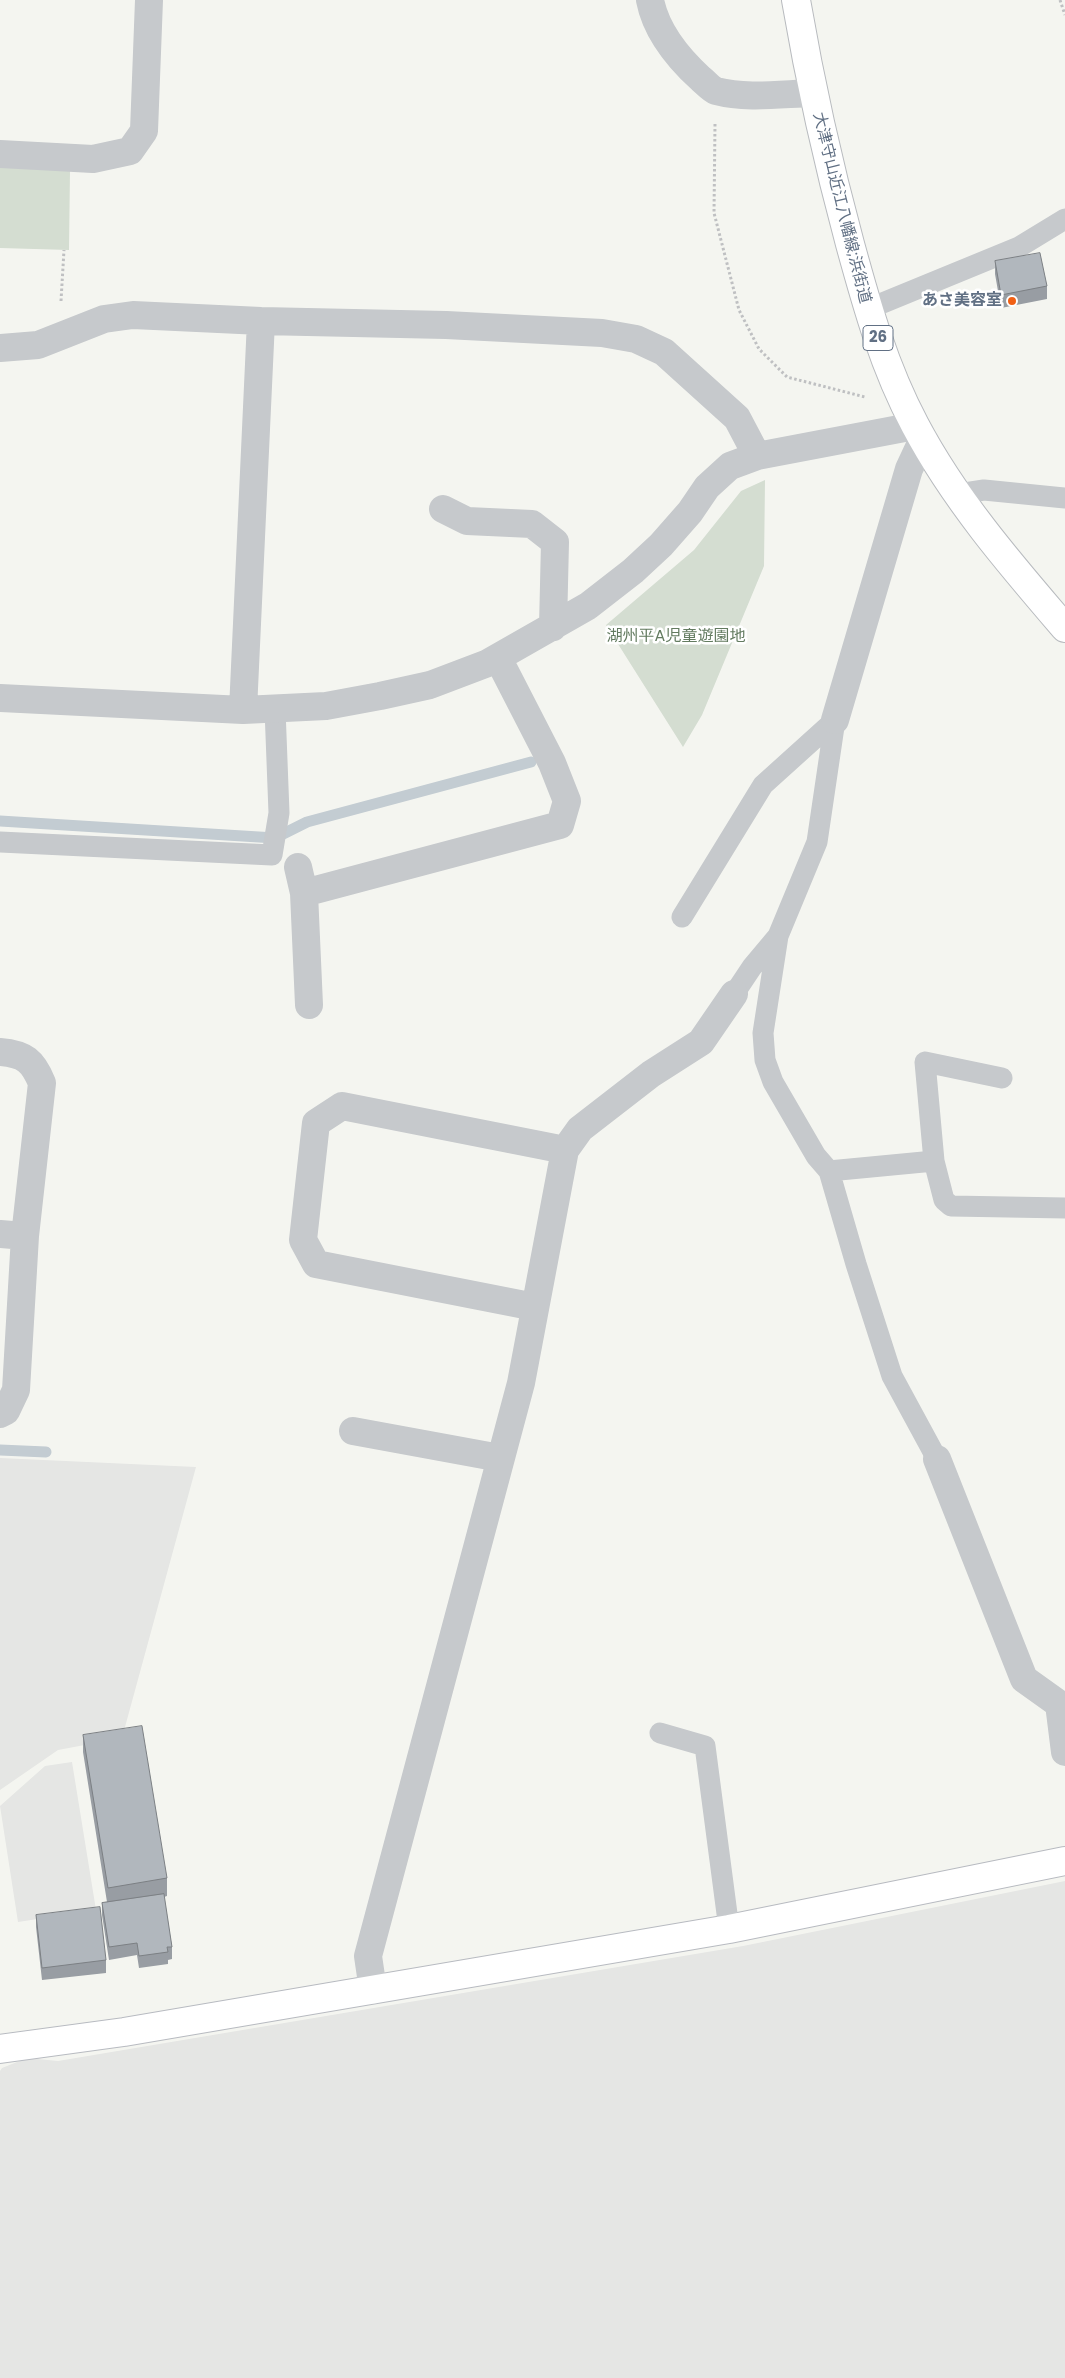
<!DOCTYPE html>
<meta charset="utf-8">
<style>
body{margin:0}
canvas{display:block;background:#f4f5f0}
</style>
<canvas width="1065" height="2378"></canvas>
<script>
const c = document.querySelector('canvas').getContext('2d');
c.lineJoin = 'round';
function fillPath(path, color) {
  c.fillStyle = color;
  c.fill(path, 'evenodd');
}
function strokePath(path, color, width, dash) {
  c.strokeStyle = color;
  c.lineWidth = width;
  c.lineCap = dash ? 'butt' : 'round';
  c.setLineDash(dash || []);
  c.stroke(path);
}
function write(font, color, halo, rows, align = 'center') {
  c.font = font + ' Poppins,"Noto Sans JP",sans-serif';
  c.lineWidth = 5;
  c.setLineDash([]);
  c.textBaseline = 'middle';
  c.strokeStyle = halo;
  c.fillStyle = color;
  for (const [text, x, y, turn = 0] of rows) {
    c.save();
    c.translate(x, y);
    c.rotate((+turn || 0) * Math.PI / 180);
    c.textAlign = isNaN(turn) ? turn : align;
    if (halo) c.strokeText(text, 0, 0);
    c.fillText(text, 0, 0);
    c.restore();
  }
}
const built = new Path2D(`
 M0 1458 196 1467 122 1738 58 1750 0 1790Z
 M72 1762 96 1910 18 1922 0 1806 45 1766Z
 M1065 1881V2378H0V2071L2 2068 27 2058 58 2061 743 1946Z`);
const green = new Path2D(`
 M0 164 70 170 69 250 0 248Z
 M765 480 764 566 702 715 683 747 606 625 694 550 741 491Z`);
const stream = new Path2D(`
 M0 821 275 838 307 822 531 762
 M0 1450 46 1452`);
const path = new Path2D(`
 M1060 0 1065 15
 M715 124 714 213 739 310 759 349 787 377 865 397
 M61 301 64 250`);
const lane = new Path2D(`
 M868 309 1019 247 1065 219
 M958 494 984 490 1065 498
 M835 720 817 842 778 936 763 1033 765 1060 773 1082 816 1156 829 1171 856 1264 892 1376 937 1459
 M0 842 272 855 279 813 275 709
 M682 917 763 785 835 720
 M734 994 752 967 778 936
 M934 1161 925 1062 1002 1078
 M829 1171 934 1161 944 1200 951 1206 1065 1208
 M660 1733 705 1746 729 1929`);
const street = new Path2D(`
 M650 0C656 31 678 58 701 79 706 83 711 89 716 91 746 99 781 94 812 93
 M0 154 93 159 130 151 144 131 149 0
 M0 348 38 345 104 319 133 315 261 321 446 325 602 333 636 339 664 352 737 418 757 456
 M443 509 467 521 532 524 555 542 553 627
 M0 698 243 710 326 706 380 696 430 685 488 663 588 606 633 571 661 545 690 512 707 487 730 466 757 456 915 426
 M243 710 261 321
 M835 720 909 469 923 439
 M298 867 304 893 309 1005
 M304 893 560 825 567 801 552 763 498 658
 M0 1052C25 1054 33 1061 42 1083L25 1236 16 1390 6 1411 0 1414
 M0 1234 25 1236
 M535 1307 316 1264 303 1240 316 1123 342 1106 565 1150
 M353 1431 500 1458
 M937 1459 1024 1679 1059 1704 1065 1752
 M373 1990 368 1956 521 1383 565 1150 580 1129 651 1074 701 1042 734 994`);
const secondary = new Path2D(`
 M0 2049 124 2032 729 1929 1065 1861`);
const primary = new Path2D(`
 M796 0C810 82 828 163 850 244 867 306 884 367 915 425 954 499 1010 564 1065 628`);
const wall = new Path2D(`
 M995 261 1047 286V299L1001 308 995 274Z
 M83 1735 167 1878V1896L164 1897 172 1947V1959L168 1960V1964L139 1968 137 1955 109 1960 102 1915V1903L107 1902 83 1752Z
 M36 1915 106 1960V1973L42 1980 36 1927Z`);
const building = new Path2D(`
 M1040 253 1047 286 1001 295 995 261Z
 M142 1726 167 1878 108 1888 83 1735Z
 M164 1894 172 1947H167L168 1952 139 1956 137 1943 109 1947 102 1903Z
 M100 1907 106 1960 42 1968 36 1915Z`);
const markers = [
 [1012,301,5,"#f16014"]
];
const shields = [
 [878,338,30]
];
const shieldNames = [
 ["26",878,338]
];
const streetNames = [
 ["大津守山近江八幡線;浜街道",841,208,76]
];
const poiNames = [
 ["あさ美容室",1002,301]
];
const parkNames = [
 ["湖州平A児童遊園地",676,637]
];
fillPath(built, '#e5e6e4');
fillPath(green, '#d4ddd1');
strokePath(stream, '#c3ccd2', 11);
strokePath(secondary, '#b8bbc1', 30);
strokePath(primary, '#b8bbbf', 30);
strokePath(path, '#bfc0c2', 3, [2.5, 2.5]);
strokePath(lane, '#c6c9cc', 21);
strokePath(street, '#c6c9cc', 28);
strokePath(secondary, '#fff', 28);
strokePath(primary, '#fff', 28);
fillPath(wall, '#989da3');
fillPath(building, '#b1b7bd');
strokePath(building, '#7c8084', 1);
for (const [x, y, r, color] of markers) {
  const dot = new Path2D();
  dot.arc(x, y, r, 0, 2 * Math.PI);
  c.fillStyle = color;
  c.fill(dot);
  strokePath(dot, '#fff', 2);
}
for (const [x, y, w] of shields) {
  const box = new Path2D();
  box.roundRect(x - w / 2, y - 12.5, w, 25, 4);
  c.fillStyle = '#fff';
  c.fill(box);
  strokePath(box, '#617084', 1);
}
write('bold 15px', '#617084', null, shieldNames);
write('16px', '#617084', '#fff', streetNames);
write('bold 16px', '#617084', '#fff', poiNames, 'right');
write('16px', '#637b60', '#fff', parkNames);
</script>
